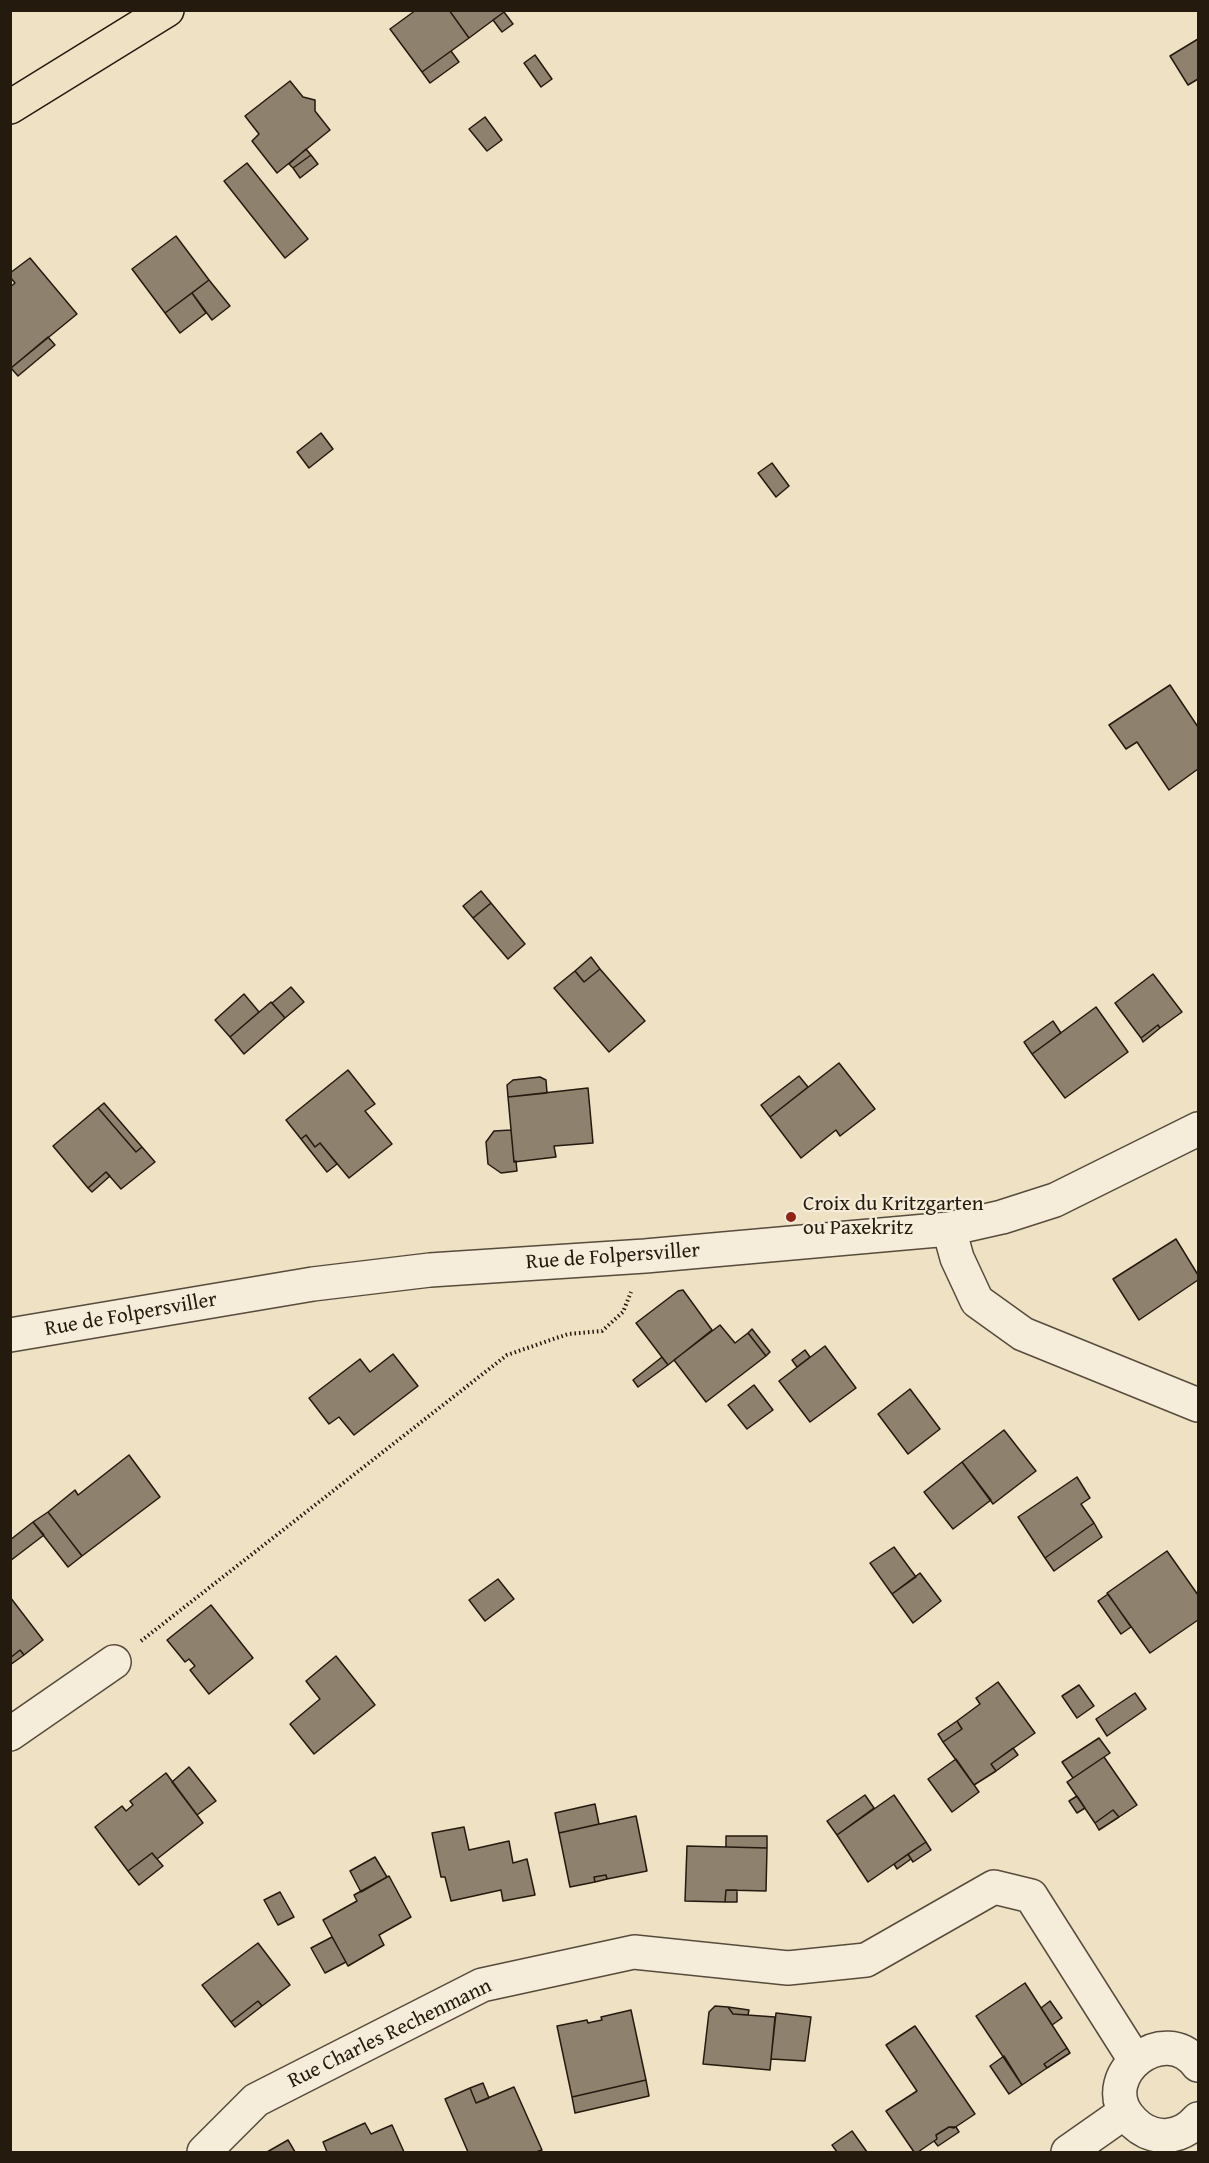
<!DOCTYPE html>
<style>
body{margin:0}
#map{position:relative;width:1209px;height:2163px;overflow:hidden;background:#efe1c4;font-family:"Gentium Book Plus",serif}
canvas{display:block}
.frame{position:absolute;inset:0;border:12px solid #241a0e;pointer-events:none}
</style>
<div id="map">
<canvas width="1209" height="2163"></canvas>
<div class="frame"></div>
</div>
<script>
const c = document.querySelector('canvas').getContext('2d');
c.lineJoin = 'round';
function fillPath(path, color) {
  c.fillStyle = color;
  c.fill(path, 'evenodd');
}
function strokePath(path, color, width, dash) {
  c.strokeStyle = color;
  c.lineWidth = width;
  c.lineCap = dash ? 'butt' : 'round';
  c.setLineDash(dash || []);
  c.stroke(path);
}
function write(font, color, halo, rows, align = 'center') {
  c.font = font + ' "Gentium Book Plus",serif';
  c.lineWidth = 4.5;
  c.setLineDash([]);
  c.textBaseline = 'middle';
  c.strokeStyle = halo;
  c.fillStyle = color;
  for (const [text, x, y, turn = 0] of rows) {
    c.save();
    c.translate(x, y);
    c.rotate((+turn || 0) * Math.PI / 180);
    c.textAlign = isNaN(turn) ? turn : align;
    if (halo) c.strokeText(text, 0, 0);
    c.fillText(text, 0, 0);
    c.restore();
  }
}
const building = new Path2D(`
 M416 10H449L469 38 422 72 390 29Z
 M449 10H503L504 12 469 38Z
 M504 12 513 24 502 32 493 20Z
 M1198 39V79L1188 85 1170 56Z
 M451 51 459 62 430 83 422 72Z
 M535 55 552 79 541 87 524 63Z
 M290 81 303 97 315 100V111L330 130 277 173 252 141 259 134 245 116Z
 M485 117 502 140 487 151 469 129Z
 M306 149 311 155 293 168 289 164Z
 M311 155 318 164 300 178 293 168Z
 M247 163 308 239 285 258 224 181Z
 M176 236 209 280 165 313 132 269Z
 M30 258 77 314 11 368 10 287 15 283 10 277V273Z
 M209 280 230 306 212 320 192 293Z
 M192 293 206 313 180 333 165 313Z
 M48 337 55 345 18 376 11 368Z
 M321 433 333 449 309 468 297 452Z
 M772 463 789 486 776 497 758 473Z
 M1170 685 1198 727V769L1169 790 1137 742 1126 749 1109 725Z
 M481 891 491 903 473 918 463 906Z
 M491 903 525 944 508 959 473 918Z
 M591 957 600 969 584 982 575 971Z
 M600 969 645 1021 609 1052 554 988 575 971 584 982Z
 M1153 974 1182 1012 1160 1028 1158 1025 1141 1038 1115 1003Z
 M291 987 304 1002 285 1018 272 1003Z
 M244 994 259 1012 230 1037 215 1020Z
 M271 1002 285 1018 244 1054 230 1037Z
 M1096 1007 1128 1052 1065 1098 1032 1054Z
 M1053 1021 1061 1033 1032 1054 1024 1042Z
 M1158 1025 1160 1028 1143 1042 1141 1038Z
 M839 1063 875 1109 840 1136 836 1130 801 1158 770 1117Z
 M348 1070 375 1104 365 1111 392 1144 349 1178 320 1143 315 1147 306 1135 301 1139 286 1120Z
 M799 1076 808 1087 770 1117 761 1105Z
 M540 1077 546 1080 547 1093 508 1097 507 1085 513 1080Z
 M588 1088 593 1143 554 1146 556 1157 514 1162 508 1097Z
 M104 1103 142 1147 136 1152 98 1108Z
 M98 1108 136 1152 142 1147 155 1162 121 1189 106 1172 88 1188 53 1146Z
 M511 1130 514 1162 516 1161 517 1171 501 1173 488 1164 486 1142 494 1131Z
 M306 1135 315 1147 320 1143 337 1164 327 1172 301 1139Z
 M106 1172 110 1176 92 1192 88 1188Z
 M1176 1239 1198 1275V1280L1139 1320 1113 1279Z
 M683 1290 712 1330 668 1365 636 1323 678 1291Z
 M720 1325 735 1343 748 1333 766 1356 706 1402 674 1360Z
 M752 1329 770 1352 766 1356 748 1333Z
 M825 1346 856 1388 810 1422 779 1381Z
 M805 1350 810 1357 797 1367 792 1360Z
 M393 1354 418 1386 354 1435 339 1417 329 1424 309 1398 360 1359 370 1372Z
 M662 1357 668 1365 638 1387 633 1380Z
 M754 1385 773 1410 747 1429 728 1405Z
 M910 1389 940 1429 908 1454 878 1414Z
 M1004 1430 1036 1471 993 1504 962 1462Z
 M129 1455 160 1497 82 1556 48 1512 75 1490 78 1495Z
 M962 1462 991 1500 953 1529 924 1492Z
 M1077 1477 1090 1498 1081 1504 1094 1523 1045 1558 1018 1517Z
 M48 1512 82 1556 68 1567 33 1522Z
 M33 1522 44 1535 10 1561V1540Z
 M1094 1523 1102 1537 1054 1571 1045 1558Z
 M894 1547 916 1577 892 1594 870 1563Z
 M1167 1551 1198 1595V1620L1150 1653 1107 1593Z
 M920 1573 941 1601 913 1623 892 1594Z
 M498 1579 514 1599 485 1621 469 1600Z
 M1108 1594 1131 1627 1121 1634 1098 1601Z
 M10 1597 43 1640 24 1655 20 1650 10 1658Z
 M211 1605 253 1658 209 1694 190 1670 195 1666 189 1659 185 1662 167 1640Z
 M20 1650 24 1655 10 1665V1658Z
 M336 1656 375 1705 314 1754 290 1724 320 1699 306 1681Z
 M998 1682 1035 1733 991 1764 996 1771 974 1785 943 1742 962 1729 957 1721 980 1704 976 1698Z
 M1079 1685 1094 1706 1077 1718 1062 1696Z
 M1135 1693 1146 1709 1107 1736 1096 1719Z
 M957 1721 962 1729 943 1742 938 1734Z
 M1099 1738 1110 1753 1073 1778 1062 1762Z
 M1013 1748 1018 1755 996 1771 991 1764Z
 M1104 1757 1137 1805 1119 1817 1113 1810 1095 1823 1067 1782Z
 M956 1759 979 1792 952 1812 928 1779Z
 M189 1767 216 1801 197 1815 172 1782Z
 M166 1773 203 1823 157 1859 152 1853 128 1871 95 1827 122 1806 126 1811 133 1805 130 1801Z
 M865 1795 874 1808 837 1835 827 1821Z
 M894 1795 926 1842 868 1882 837 1835Z
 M1077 1796 1085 1808 1077 1813 1069 1801Z
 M595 1804 599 1824 559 1833 555 1813Z
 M1113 1810 1119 1817 1099 1830 1095 1823Z
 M636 1816 647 1871 607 1879 606 1875 594 1877 595 1882 570 1887 559 1833Z
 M464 1827 469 1850 509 1841 513 1863 527 1859 535 1895 503 1901 501 1890 451 1901 445 1877H441L432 1833Z
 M726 1836H767V1848L726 1847Z
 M926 1842 931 1850 913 1862 908 1854Z
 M687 1846 767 1848 766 1891 726 1890 725 1902 685 1901Z
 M152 1853 163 1866 139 1885 128 1871Z
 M908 1854 911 1859 897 1869 894 1864Z
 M375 1857 387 1877 361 1892 350 1871Z
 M606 1875 607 1879 595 1882 594 1877Z
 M389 1876 411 1917 379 1935 384 1945 348 1966 323 1920 357 1901 354 1895Z
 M726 1890H737V1902H725Z
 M280 1892 294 1917 278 1925 264 1900Z
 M332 1937 346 1962 325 1973 311 1948Z
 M258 1943 290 1985 262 2006 258 2001 231 2022 202 1985Z
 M1025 1983 1067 2048 1044 2064 1047 2068 1022 2085 976 2016Z
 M258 2001 262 2006 235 2027 231 2022Z
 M1050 2001 1062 2018 1052 2025 1041 2008Z
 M715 2006 728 2007 733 2014 775 2017 770 2070 703 2064 709 2012Z
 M728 2007 749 2010 748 2015 733 2014Z
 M631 2010 646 2080 572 2097 557 2026 587 2020 588 2023 602 2020 601 2017Z
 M776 2013 811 2017 805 2061 771 2059Z
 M915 2026 975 2114 954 2128 949 2127 936 2135 937 2139 918 2152H914L886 2111 917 2091 886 2045Z
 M1067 2048 1070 2053 1047 2068 1044 2064Z
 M1004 2056 1022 2085 1009 2094 990 2066Z
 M646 2080 649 2096 575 2113 572 2097Z
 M483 2083 489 2098 476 2103 470 2088Z
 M514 2087 542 2150 536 2152H468L445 2099 470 2088 476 2103Z
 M365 2123 371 2134 392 2125 404 2152H327L323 2142Z
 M949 2127H956L959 2132 938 2146 934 2141 937 2139 936 2135Z
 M852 2131 867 2152H837L832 2145Z
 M288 2140 295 2152H267Z`);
const path = new Path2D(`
 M141 1641 507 1355 568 1334 602 1331 623 1312 631 1292`);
const minor = new Path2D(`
 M949 1229 957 1258 977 1301 1023 1334 1198 1405
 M10 1335 313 1284 430 1270 645 1256 949 1229 1002 1217 1055 1200 1198 1129
 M10 1734 114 1662
 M1198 2065C1165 2020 1096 2075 1128 2116 1135 2125 1142 2131 1153 2134 1171 2139 1187 2132 1198 2119
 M204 2152 256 2100 482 1985 634 1952 788 1968 866 1960 994 1887 1031 1896 1135 2060
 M1068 2152 1125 2112`);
const major = new Path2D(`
 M10 107 167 10`);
const markers = [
 [791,1217,6,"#8f2418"]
];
const poiNames = [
 ["Croix du Kritzgarten",803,1205],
 ["ou Paxekritz",803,1229]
];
const streetNames = [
 ["Rue de Folpersviller",613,1257,-4],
 ["Rue de Folpersviller",131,1315,-10],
 ["Rue Charles Rechenmann",390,2034,-26]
];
fillPath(building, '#8e816d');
strokePath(building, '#241a0e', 1.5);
strokePath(minor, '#574c3c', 36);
strokePath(major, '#241a0e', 36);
strokePath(path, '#241a0e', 4, [1.5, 3]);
strokePath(minor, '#f5ecd9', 33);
strokePath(major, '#efe1c4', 33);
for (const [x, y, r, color] of markers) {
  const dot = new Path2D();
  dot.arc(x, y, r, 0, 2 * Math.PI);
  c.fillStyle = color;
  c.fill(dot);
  strokePath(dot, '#f5ecd9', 2);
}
write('21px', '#241a0e', '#f5ecd9', poiNames, 'left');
write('21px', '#241a0e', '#f5ecd9', streetNames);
</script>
